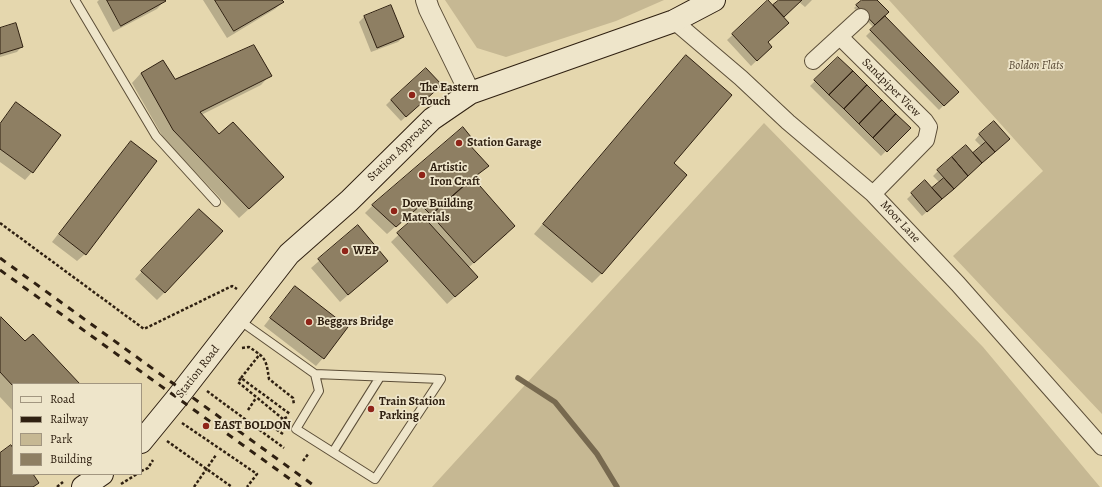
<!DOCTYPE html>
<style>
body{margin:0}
#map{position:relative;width:1102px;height:487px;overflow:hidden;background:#e5d7ae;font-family:Alegreya,serif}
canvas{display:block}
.legend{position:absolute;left:12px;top:383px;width:130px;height:92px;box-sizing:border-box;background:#eee5ca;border:1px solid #a29680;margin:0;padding:5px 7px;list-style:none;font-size:12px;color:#2f2011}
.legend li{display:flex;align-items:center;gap:8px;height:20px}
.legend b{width:20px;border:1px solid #a29680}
</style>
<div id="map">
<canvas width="1102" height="487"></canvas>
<ul class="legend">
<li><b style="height:5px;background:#eee5ca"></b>Road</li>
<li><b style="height:5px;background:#2f2011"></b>Railway</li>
<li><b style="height:11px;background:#c6b893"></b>Park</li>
<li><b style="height:11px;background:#8e7f63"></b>Building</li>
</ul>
</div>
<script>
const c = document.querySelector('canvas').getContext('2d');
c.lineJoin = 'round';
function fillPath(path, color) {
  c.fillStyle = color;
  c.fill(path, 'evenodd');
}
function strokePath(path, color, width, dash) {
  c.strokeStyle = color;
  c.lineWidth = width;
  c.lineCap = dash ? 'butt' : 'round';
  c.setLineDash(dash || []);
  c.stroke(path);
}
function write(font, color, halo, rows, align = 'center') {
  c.font = font + ' Alegreya,serif';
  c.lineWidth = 3.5;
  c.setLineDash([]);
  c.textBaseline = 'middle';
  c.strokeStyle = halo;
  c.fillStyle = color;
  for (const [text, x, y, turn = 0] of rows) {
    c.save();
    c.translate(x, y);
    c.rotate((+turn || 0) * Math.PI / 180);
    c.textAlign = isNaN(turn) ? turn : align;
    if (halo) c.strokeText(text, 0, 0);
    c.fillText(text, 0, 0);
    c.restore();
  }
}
const green = new Path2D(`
 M445 0H664L616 21 506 57 477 48Z
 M889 0H1102V414L953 256 1043 171Z
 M764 123 983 347 1100 487H432Z`);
const shadow = new Path2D(`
 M99 0H164V1L157 9 113 32 97 2Z
 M203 0H281L282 2 275 9 227 38Z
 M780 0H812L805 7 799 2 782 17 767 42 771 47 751 66 727 40 768 2 773 7Z
 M863 0H876L883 16 957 92 939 110 866 36 874 28 854 8Z
 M391 6 403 37 398 42 371 52 359 22 364 17Z
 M0 29 22 46 17 52 0 57Z
 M686 56 672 164 602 273 592 283 534 234 676 66Z
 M838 58 909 128 881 156 810 86Z
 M163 61 175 80 270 75 261 85 201 115 219 136 273 187 239 218 164 139 132 83 141 73Z
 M435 90 401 121 386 105 391 100Z
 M16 104 59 136 32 172 25 180 0 162V123Z
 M980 134 1003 144 922 216 907 199 925 182 932 190 940 183 933 176 938 171 973 155 982 147 975 140Z
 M465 141 488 166 472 179 507 234 468 268 469 284 447 304 391 242 418 216 413 211 387 234 365 213 373 205Z
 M131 142 85 254 77 261 52 242 123 150Z
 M191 218 165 292 157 300 135 279Z
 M358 227 387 261 340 302 311 268Z
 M295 287 323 358 316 366 264 326 288 295Z
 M0 319 25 343 79 384H13V411L0 397Z`);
const stream = new Path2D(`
 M518 378 555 402 597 454 617 487`);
const building = new Path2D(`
 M107 0H165L166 1 121 26Z
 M215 0H282L284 2 234 31Z
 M768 0 789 23 768 42 772 47 757 61 732 34Z
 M779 0H802L784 17 773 5Z
 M862 0H877L889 12 875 25 856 5Z
 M391 5 404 37 377 48 364 16Z
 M885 16 959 92 944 106 870 30Z
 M16 23 23 47 0 54V28Z
 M254 45 272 76 200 112 219 134 233 122 284 177 249 209 173 130 141 73 163 60 175 79Z
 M686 55 732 95 674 163 687 175 602 274 543 224Z
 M838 57 853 71 829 95 814 80Z
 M426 68 442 85 406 117 391 100Z
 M853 71 867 85 844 109 829 95Z
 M867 85 882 100 859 124 844 109Z
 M882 100 896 114 873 138 859 124Z
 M16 102 61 135 33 173 0 149V124Z
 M896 114 911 128 887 152 873 138Z
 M994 121 1010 139 995 152 979 134Z
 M463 127 471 137 466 141 489 166 473 178 431 215 421 205 396 227 372 205Z
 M131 141 157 161 86 255 59 234Z
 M986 142 995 152 982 163 973 153Z
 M966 145 982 163 968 176 952 157Z
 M952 157 968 176 954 189 937 170Z
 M473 178 515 226 474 263 431 215Z
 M944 178 954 189 942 199 932 188Z
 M925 180 942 199 927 212 911 193Z
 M199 209 223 231 165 293 141 271Z
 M420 213 478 277 455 297 397 233Z
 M358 225 388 261 348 295 318 259Z
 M295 286 348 327 324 359 270 318Z
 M1 317 25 341 33 334 80 384H13V386L0 372V318Z
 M11 445 13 448V474H33L39 483 33 487H0V453Z`);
const path = new Path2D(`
 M0 223 144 329 232 286 237 289
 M242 348 249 347C266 358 266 359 269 379L293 398 294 405
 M241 378 260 354
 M207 391 284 448
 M248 410 256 398
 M283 419 238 382 241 378 290 414
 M182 423 257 474 247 487
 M283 434 274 428 283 419 287 417
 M167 441 232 487
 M303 461 309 453
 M141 471 148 468 153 460
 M121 484 137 474
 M57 487 63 482
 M194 487 216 455`);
const service = new Path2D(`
 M75 0 156 136 216 202
 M239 320 315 374 441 379 375 479 296 429 319 391 315 374
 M333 452 380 377`);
const minor = new Path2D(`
 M674 21 741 78 788 122 873 194 958 284 1102 447
 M840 37 925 121 929 127 926 140 873 194
 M813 61 861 17`);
const tertiary = new Path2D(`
 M426 0 429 9 470 93`);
const secondary = new Path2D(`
 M141 442 177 398 289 254 349 201 432 119 470 93 674 21 714 0
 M83 487 102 474`);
const rail = new Path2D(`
 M0 258 316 487
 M0 270 301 487`);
const markers = [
 [412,95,4,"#8f2418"],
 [459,143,4,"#8f2418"],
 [422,175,4,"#8f2418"],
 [394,211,4,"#8f2418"],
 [345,251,4,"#8f2418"],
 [309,322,4,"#8f2418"],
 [371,409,4,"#8f2418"],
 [206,426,4,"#8f2418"]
];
const parkNames = [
 ["Boldon Flats",1036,66]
];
const poiNames = [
 ["The Eastern",420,88],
 ["Touch",420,102],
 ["Station Garage",467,143],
 ["Artistic",430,168],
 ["Iron Craft",430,182],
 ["Dove Building",402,204],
 ["Materials",402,218],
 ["WEP",353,251],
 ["Beggars Bridge",317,322],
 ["Train Station",379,402],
 ["Parking",379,416],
 ["EAST BOLDON",214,426]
];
const streetNames = [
 ["Sandpiper View",891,88,45],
 ["Station Approach",400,150,-44],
 ["Moor Lane",900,222,47],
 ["Station Road",198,372,-52]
];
fillPath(green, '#c6b893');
fillPath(shadow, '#0003');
strokePath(stream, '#77694f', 5.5);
fillPath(building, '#8e7f63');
strokePath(building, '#2f2011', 1);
strokePath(service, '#5c4e38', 10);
strokePath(minor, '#5c4e38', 18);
strokePath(tertiary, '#5c4e38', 22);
strokePath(secondary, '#2f2011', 24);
strokePath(path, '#2f2011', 2.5, [3, 2]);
strokePath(service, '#eee5ca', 8);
strokePath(minor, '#eee5ca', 16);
strokePath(tertiary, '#eee5ca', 20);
strokePath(secondary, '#eee5ca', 22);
strokePath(rail, '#2f2011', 3, [7, 7]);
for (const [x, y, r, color] of markers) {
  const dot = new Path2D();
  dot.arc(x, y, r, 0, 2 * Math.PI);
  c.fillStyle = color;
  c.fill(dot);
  strokePath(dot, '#eee5ca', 1.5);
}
write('italic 12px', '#554632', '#eee5ca', parkNames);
write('bold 12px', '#2f2011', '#eee5ca', poiNames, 'left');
write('12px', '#2f2011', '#eee5ca', streetNames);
</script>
